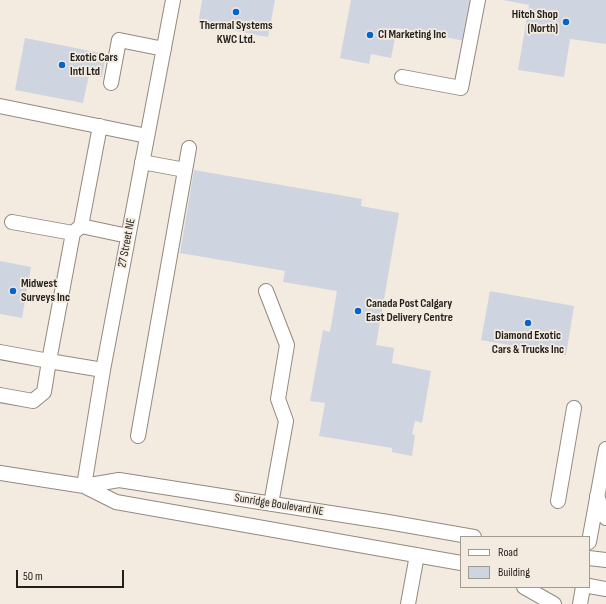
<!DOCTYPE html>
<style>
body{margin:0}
#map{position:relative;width:606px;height:604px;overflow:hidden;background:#f3ebe0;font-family:"Sofia Sans Condensed",sans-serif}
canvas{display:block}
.legend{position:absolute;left:460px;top:536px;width:130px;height:52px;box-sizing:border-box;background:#f3ebe0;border:1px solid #a09992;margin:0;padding:5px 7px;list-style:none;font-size:12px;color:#231f1c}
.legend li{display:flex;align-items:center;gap:8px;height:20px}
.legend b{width:20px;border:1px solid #a09992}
.scale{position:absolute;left:16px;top:570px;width:108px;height:18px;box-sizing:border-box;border:2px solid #231f1c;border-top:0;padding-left:5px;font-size:12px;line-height:14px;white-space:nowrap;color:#231f1c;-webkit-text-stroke:3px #f3ebe0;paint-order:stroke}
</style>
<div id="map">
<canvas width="606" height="604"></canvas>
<ul class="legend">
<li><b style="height:5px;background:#fff"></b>Road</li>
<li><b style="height:11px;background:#ced5e0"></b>Building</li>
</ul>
<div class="scale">50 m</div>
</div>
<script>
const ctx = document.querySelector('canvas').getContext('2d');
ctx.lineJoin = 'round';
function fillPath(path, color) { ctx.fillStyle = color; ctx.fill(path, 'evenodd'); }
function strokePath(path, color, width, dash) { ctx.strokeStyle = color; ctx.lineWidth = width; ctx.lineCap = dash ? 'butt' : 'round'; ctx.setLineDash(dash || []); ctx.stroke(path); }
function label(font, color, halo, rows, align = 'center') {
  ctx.font = font + ' "Sofia Sans Condensed",sans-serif'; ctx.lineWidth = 3.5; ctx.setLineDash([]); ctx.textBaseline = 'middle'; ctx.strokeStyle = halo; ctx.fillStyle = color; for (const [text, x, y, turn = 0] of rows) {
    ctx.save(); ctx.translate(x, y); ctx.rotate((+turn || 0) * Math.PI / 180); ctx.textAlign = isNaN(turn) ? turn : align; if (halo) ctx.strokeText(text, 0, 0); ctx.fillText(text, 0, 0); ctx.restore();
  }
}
const building = new Path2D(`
 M 202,0 L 275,0 L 268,37 L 198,24 Z
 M 351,0 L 473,0 L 465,41 L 397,28 L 391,58 L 371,54 L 369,64 L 340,58 Z
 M 503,0 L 606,0 L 606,44 L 570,39 L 564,77 L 518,70 L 529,5 Z
 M 25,38 L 106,54 L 102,77 L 89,75 L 83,103 L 15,90 Z
 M 194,170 L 362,199 L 361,206 L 399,213 L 376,345 L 394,348 L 392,363 L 431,371 L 422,423 L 415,421 L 412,434 L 415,435 L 412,456 L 392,452 L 392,448 L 319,436 L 325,403 L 310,401 L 323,330 L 330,332 L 337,291 L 283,282 L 285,271 L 180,253 Z
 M 0,261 L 31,267 L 22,318 L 0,314 Z
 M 490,291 L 574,306 L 566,355 L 481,340 Z`);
const minor = new Path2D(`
 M 402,77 L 461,88 L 478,0
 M 111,83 L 119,40 L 164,49
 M 0,106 L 147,136
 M 100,126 L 81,226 L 128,236
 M 142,162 L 185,170
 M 12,222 L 73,233
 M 81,226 L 73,233 L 49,361 L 103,370
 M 266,291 L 287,345 L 278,399 L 286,421 L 271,504
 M 0,352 L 49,361 L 44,392 L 33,401 L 0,395
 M 138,436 L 189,148
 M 0,473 L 84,486 L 116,502 L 461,563
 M 84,486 L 103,370 L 173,0
 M 84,486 L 119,480 L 388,522 L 474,537
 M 597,496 L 606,518
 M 558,501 L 574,408
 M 589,542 L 606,449
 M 589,558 L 606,560
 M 589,586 L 606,589
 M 524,587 L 554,604
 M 408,604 L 417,555
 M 580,604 L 583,587`);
const markers = [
 [236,12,4,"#0863cc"],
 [566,22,4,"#0863cc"],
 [370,35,4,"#0863cc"],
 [62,65,4,"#0863cc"],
 [13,291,4,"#0863cc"],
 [358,311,4,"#0863cc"],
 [528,323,4,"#0863cc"]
];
const poiNames = [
 ["Hitch Shop",558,15,"right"],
 ["(North)",558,29,"right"],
 ["Thermal Systems",236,26,"center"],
 ["KWC Ltd.",236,40,"center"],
 ["Cl Marketing Inc",378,35],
 ["Exotic Cars",70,58],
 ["Intl Ltd",70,72],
 ["Midwest",21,284],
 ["Surveys Inc",21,298],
 ["Canada Post Calgary",366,304],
 ["East Delivery Centre",366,318],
 ["Diamond Exotic",528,336,"center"],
 ["Cars & Trucks Inc",528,350,"center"]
];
const streetNames = [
 ["27 Street NE",127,243,-79],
 ["Sunridge Boulevard NE",279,505,9]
];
fillPath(building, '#ced5e0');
strokePath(minor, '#928a80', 16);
strokePath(minor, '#fff', 14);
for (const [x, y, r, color] of markers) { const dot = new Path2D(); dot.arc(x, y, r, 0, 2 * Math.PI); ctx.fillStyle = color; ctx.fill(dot); strokePath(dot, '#f3ebe0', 1.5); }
label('bold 12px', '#231f1c', '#f3ebe0', poiNames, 'left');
label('12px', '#231f1c', '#f3ebe0', streetNames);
</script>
